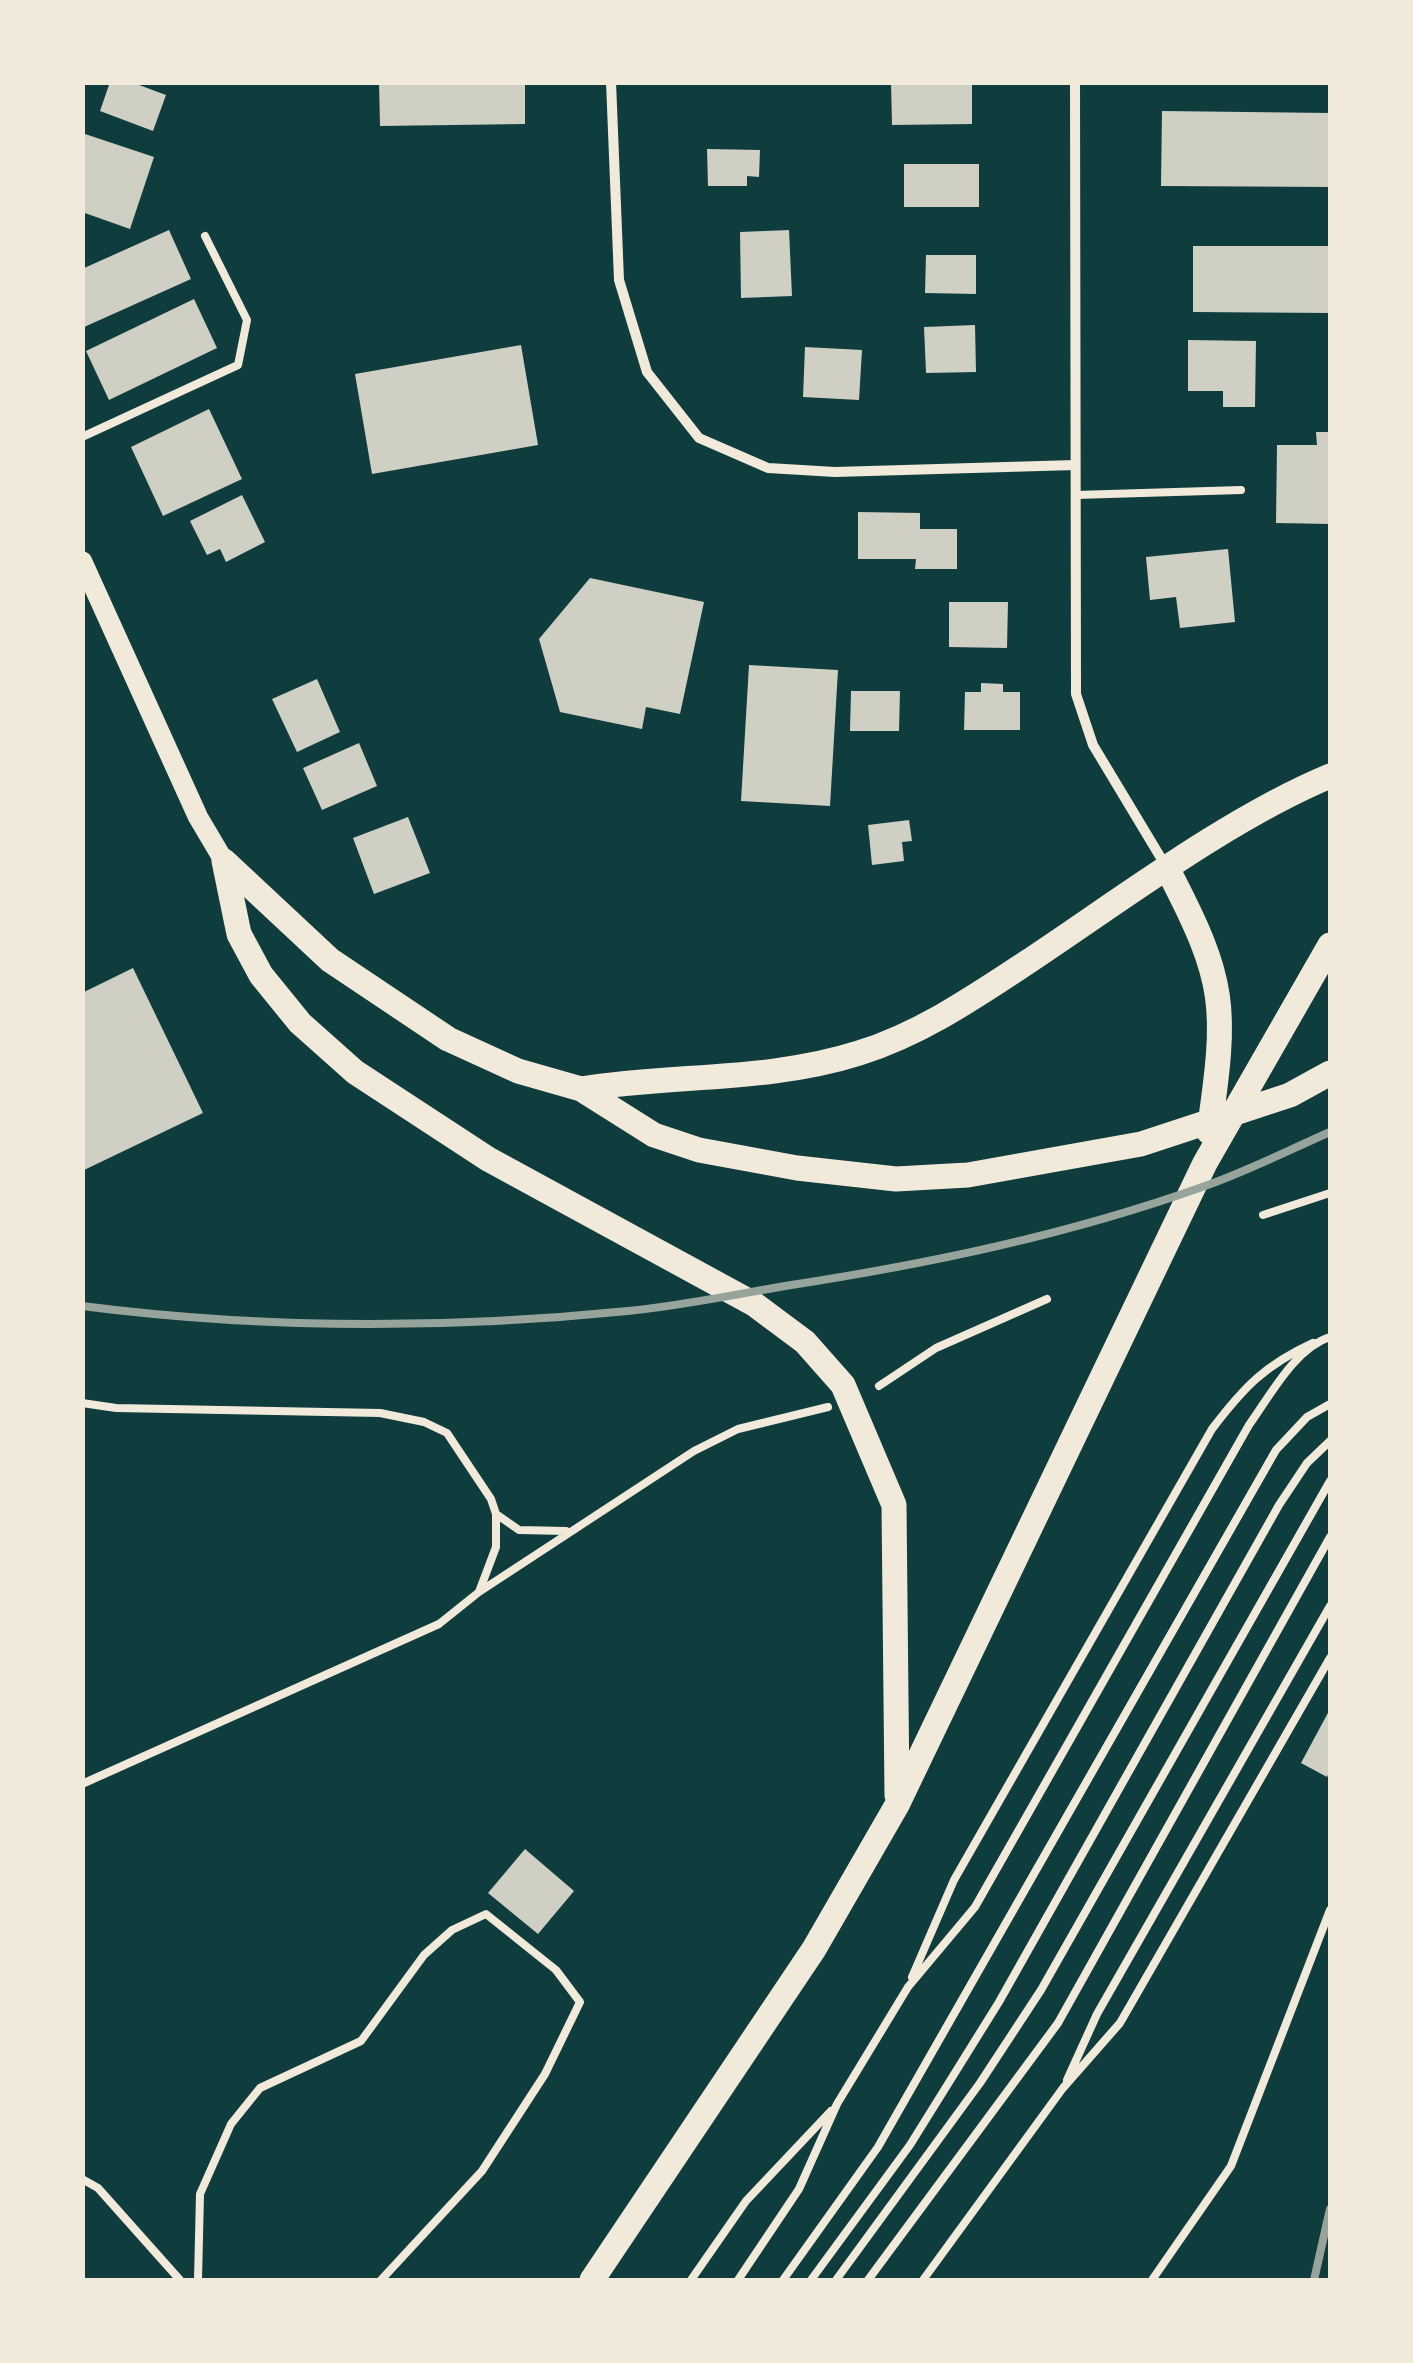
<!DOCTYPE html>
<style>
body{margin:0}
#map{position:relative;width:1413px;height:2363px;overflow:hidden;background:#0f3d3e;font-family:"Noto Serif",serif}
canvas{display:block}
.frame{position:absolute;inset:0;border:85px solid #f1e9da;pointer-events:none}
</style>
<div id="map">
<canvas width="1413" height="2363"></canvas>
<div class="frame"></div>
</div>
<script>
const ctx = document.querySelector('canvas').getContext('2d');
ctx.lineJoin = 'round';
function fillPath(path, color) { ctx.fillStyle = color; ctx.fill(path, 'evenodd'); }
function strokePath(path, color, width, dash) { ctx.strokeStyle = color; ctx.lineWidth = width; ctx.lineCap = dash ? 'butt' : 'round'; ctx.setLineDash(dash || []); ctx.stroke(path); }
const building = new Path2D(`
 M 110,82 L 131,82 L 166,95 L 153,131 L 100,111 Z
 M 379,82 L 525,82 L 525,124 L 380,126 Z
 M 891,82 L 972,82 L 972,124 L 892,125 Z
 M 1162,111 L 1330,113 L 1330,187 L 1161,186 Z
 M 82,133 L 154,157 L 130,229 L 82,212 Z
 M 707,149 L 760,150 L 759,177 L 747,176 L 747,186 L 708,186 Z
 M 904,164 L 979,164 L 979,207 L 904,207 Z
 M 169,230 L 191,279 L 82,328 L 82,269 Z
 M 789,230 L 792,296 L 741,298 L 740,232 Z
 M 1193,246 L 1330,246 L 1330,313 L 1193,312 Z
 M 926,255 L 976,255 L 976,294 L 925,293 Z
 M 194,299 L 217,348 L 109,400 L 86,351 Z
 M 975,325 L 976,372 L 926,373 L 924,327 Z
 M 1188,340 L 1256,341 L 1255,407 L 1223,407 L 1223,391 L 1188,391 Z
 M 521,345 L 538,445 L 372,474 L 355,374 Z
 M 805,347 L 862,350 L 859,400 L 803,397 Z
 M 209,409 L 242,479 L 163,516 L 131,447 Z
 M 1316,432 L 1330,432 L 1330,524 L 1276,523 L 1277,445 L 1317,445 Z
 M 242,495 L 265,542 L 226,562 L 220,549 L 207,555 L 190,521 Z
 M 858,512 L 920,513 L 920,529 L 957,529 L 957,569 L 915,569 L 916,559 L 858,559 Z
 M 1228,549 L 1235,622 L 1180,628 L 1176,597 L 1150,600 L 1146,557 Z
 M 590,578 L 704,602 L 680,714 L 646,707 L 642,729 L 560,712 L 539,639 Z
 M 949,602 L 1008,602 L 1007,648 L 949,647 Z
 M 749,665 L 838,670 L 830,806 L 741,801 Z
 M 317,679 L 340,732 L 297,752 L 272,699 Z
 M 981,683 L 1003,684 L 1003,692 L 1020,692 L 1020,730 L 964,730 L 965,692 L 981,692 Z
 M 851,691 L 900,691 L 899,731 L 850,731 Z
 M 359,743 L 377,786 L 322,810 L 303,768 Z
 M 408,817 L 430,873 L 374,894 L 353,838 Z
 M 909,820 L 912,841 L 902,842 L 904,861 L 872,865 L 868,825 Z
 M 133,968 L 203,1113 L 82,1171 L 82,993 Z
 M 1330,1709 L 1330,1770 L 1327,1777 L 1301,1763 Z
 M 525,1849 L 574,1891 L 538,1934 L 488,1893 Z`);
const service = new Path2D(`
 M 82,437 L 238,365 L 247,320 L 205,236
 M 1076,495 L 1241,490
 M 1263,1215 L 1330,1193
 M 879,1386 L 936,1348 L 1047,1299
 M 82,1403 L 116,1408 L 380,1413 L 424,1422 L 447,1433 L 491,1499 L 496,1514 L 496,1547 L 479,1592 L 439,1624 L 82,1784
 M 496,1514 L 519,1530 L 566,1531
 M 479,1592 L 694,1451 L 738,1429 L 828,1407
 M 912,1977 L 954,1880 L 1212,1429 C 1244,1387 1265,1365 1313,1343
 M 1067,2080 L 1097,2014 L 1330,1606
 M 82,2179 L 98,2188 L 180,2280
 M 198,2280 L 200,2194 L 231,2124 L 260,2088 L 361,2041 L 424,1955 L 452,1930 L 486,1914 L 556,1970 L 580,2002 L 545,2074 L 482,2171 L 381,2280
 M 691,2280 L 746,2201 L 831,2111
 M 738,2280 L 799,2189 L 837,2104 L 908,1987 L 975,1907 L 1249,1425 C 1270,1396 1295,1348 1330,1337
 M 783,2280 L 878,2147 L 1276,1450 L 1307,1417 L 1330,1404
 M 811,2280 L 910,2145 L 999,2002 L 1279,1505 L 1307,1463 L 1330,1441
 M 836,2280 L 980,2083 L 1041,1990 L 1330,1481
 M 868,2280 L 1058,2023 L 1330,1537
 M 923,2280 L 1063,2088 L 1120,2023 L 1330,1658
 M 1152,2280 L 1231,2166 L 1330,1910`);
const minor = new Path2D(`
 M 611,82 L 619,280 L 647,372 L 699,438 L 768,468 L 835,472 L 1075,465
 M 1075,82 L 1076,694 L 1093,745 L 1167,868`);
const secondary = new Path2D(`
 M 82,561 L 198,817 L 224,861`);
const primary = new Path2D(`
 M 224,861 L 239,934 L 261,975 L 300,1023 L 355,1072 L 488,1159 L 754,1304 L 805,1342 L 843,1385 L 894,1505 L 897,1795
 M 224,861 L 330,960 L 448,1039 L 518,1071 L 581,1089 L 654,1135 L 699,1150 L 797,1168 L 896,1179 L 968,1175 L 1141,1144 L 1290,1095 L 1330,1073
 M 1168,870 C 1227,983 1227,1006 1209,1132
 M 581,1089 C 673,1074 768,1082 859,1053 C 920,1034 973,998 1026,963 C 1118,902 1229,818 1330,776
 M 592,2280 L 814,1949 L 897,1805 L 1205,1163 L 1330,945`);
const rail = new Path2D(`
 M 82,1306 C 261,1329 448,1329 628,1311 C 680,1306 733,1295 785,1286 C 928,1264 1068,1235 1205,1186 C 1248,1171 1289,1150 1330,1132
 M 1314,2280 L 1330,2209`);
fillPath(building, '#cfcfc3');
strokePath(service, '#f1e9da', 8);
strokePath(minor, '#f1e9da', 10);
strokePath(secondary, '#f1e9da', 20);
strokePath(primary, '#f1e9da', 25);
strokePath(rail, '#97a49c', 8);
</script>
